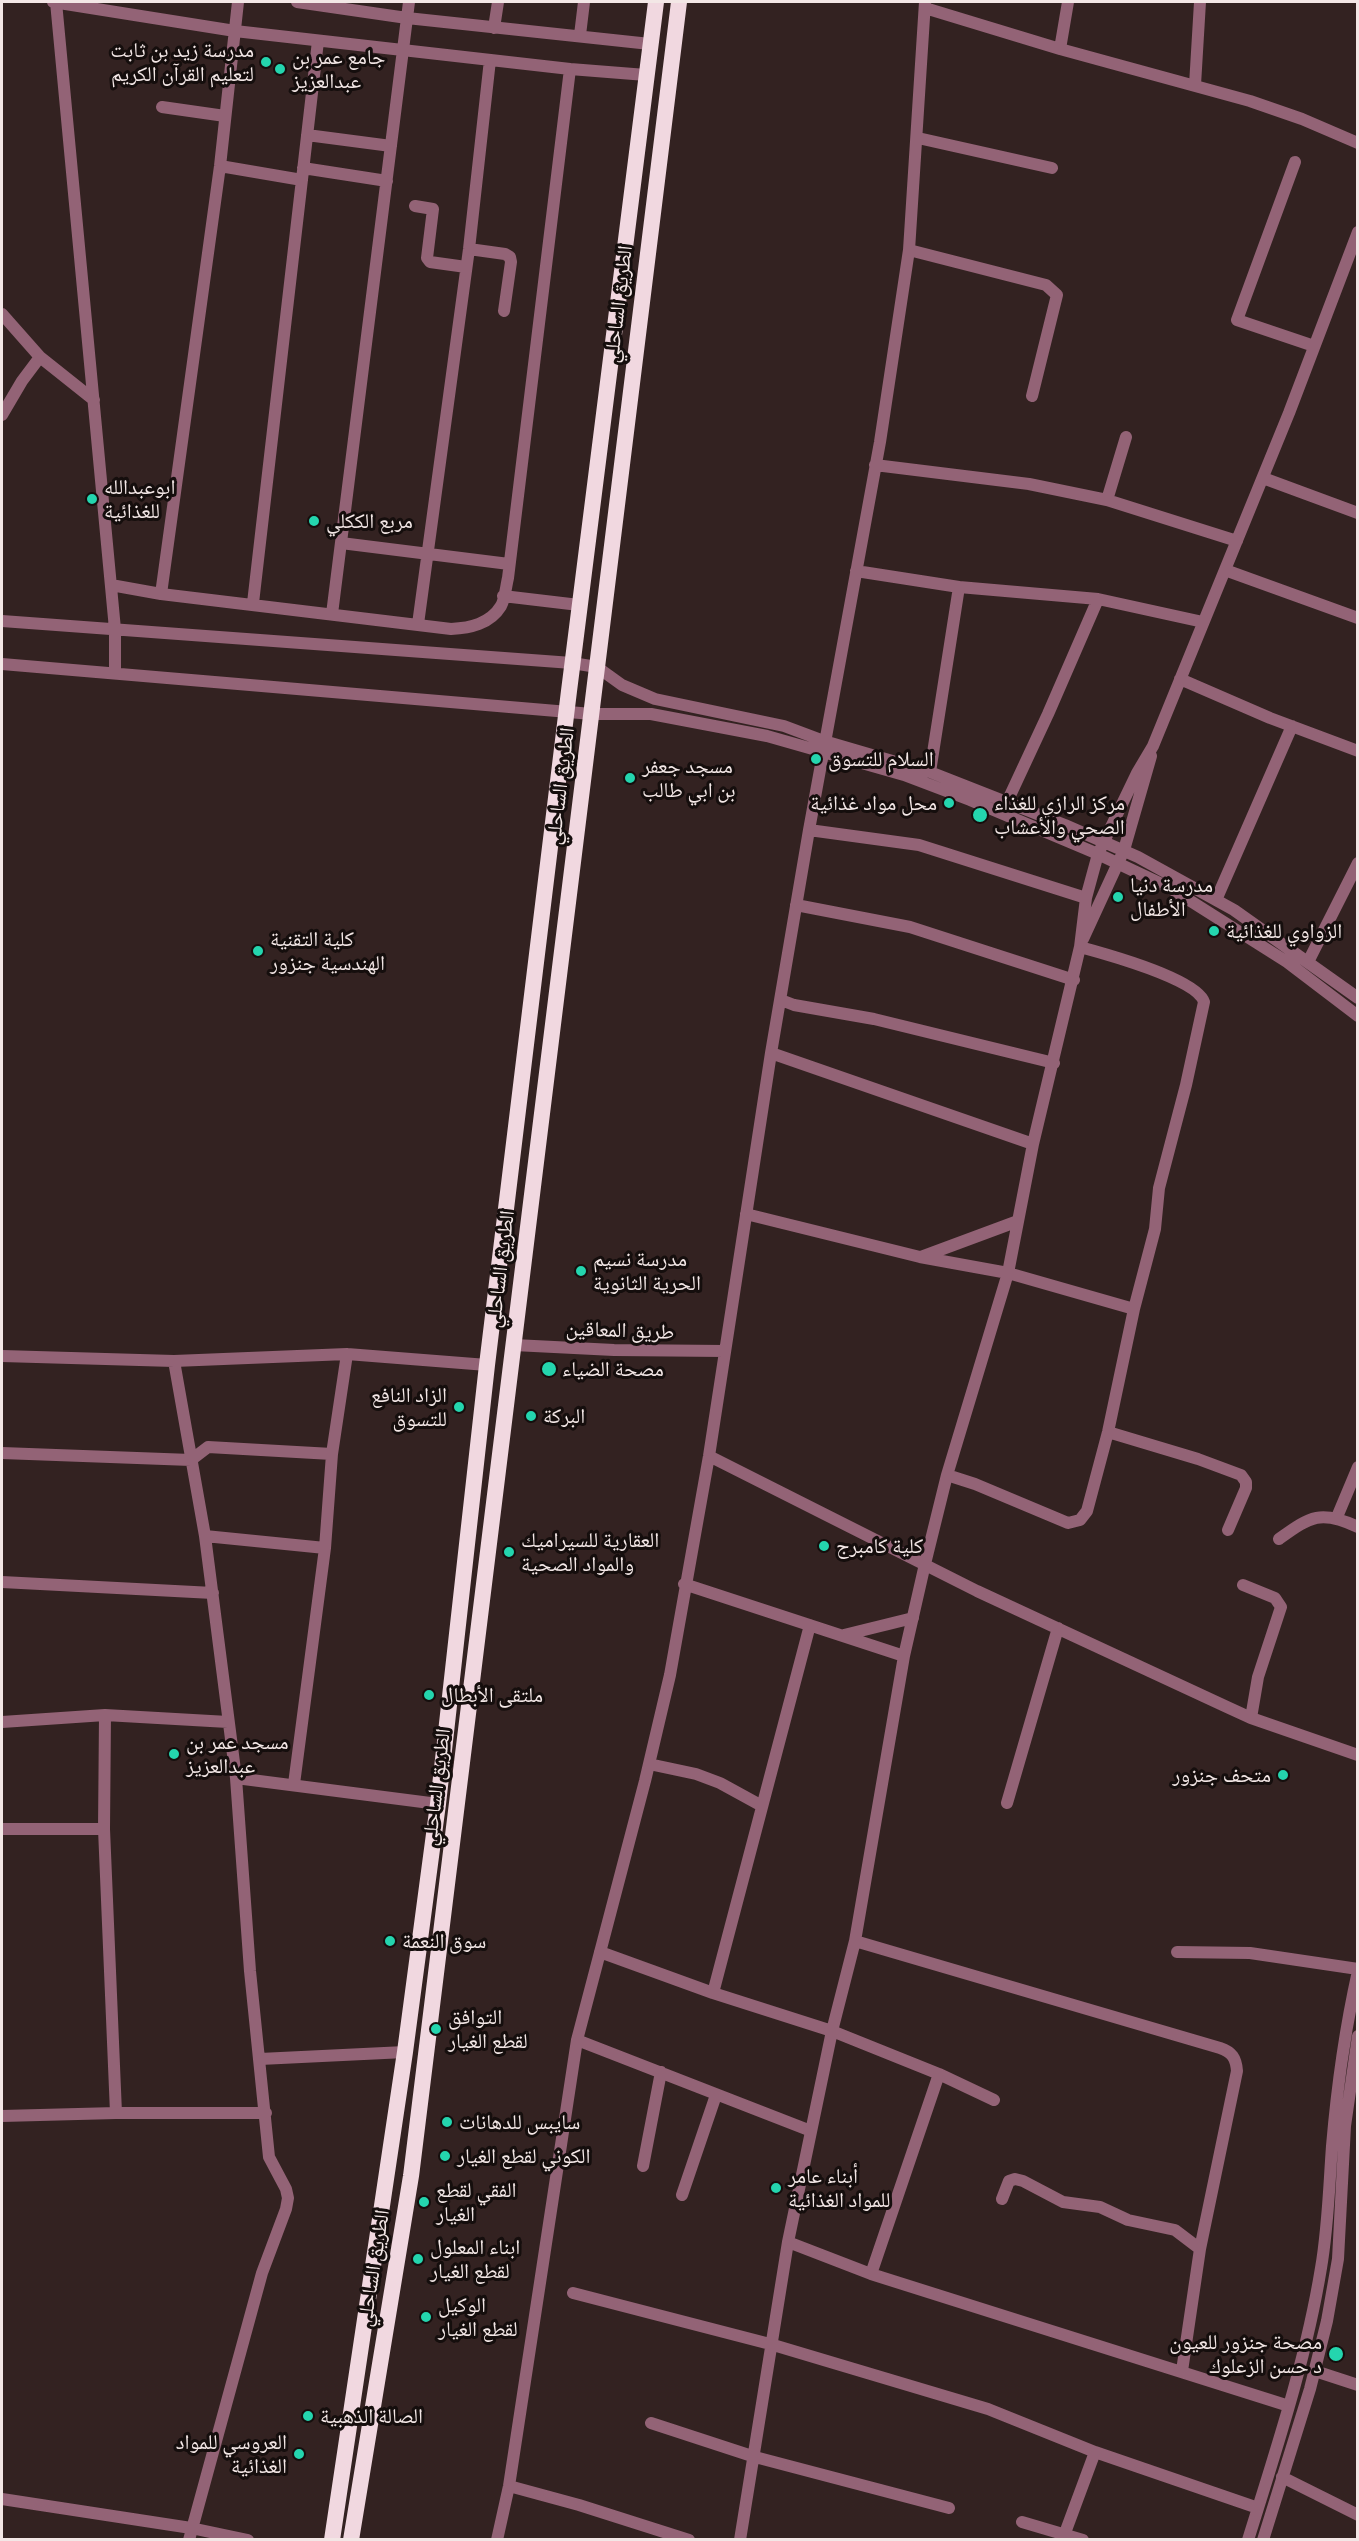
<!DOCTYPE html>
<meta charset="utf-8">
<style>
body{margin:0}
#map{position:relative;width:1359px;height:2541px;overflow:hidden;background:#332221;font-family:"Exo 2",sans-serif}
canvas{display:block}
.frame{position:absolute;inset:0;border:3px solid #f3e7e6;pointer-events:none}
</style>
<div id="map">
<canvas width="1359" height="2541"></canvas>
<div class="frame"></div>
</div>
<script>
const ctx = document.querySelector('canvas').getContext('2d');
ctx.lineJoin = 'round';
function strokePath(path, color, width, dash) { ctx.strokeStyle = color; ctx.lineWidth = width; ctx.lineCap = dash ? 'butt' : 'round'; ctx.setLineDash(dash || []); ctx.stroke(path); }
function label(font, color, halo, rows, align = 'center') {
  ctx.font = font + ' "Exo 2","Noto Naskh Arabic",sans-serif'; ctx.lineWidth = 6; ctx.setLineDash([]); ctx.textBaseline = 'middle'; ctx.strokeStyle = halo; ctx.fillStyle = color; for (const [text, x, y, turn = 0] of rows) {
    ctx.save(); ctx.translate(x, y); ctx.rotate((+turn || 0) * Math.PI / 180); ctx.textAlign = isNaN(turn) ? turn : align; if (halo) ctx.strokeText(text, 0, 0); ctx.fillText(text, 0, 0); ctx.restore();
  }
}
const minor = new Path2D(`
 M 53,2 L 235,31 L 570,69 L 646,75
 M 56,2 L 115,629 L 115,673
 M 297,2 L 407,18 L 650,44
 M 925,8 L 1060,49 L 1250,101 L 1302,119 L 1358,143
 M 494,28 L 498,2
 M 580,35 L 584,2
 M 1060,49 L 1068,2
 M 1195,85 L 1200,2
 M 162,107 L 225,116
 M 307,135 L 391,146
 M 918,138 L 1052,168
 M 1295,162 L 1237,320 L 1314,346
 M 220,166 L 302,180
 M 303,168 L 387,181
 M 415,206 L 433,209 L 427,258 L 430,262 L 466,267
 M 469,249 L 505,254 L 510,257 L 511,262 L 504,311
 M 909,250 L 1046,285 L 1057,295 L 1032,396
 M 2,314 L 40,357 L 94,400
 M 2,415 L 22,381 L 40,357
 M 875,465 L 1029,484 L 1107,500 L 1237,541
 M 1263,478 L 1358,513
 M 1107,500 L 1126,437
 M 341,543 L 509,564
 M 1225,570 L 1358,618
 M 856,571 L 959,587 L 1098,599 L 1203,622
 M 111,585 L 161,594 L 451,629 C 470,628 490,624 501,606 C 505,599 506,586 508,578 L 570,69
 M 161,594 L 220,166 L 238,2
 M 503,596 L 579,605
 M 253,603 L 318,41
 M 332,614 L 409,2
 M 2,621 L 572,663 L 597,667 L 622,685 L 655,699 L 784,726 L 824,741 L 930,772 L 1065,825 L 1138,857 L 1234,910 L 1358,998
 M 418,624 L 469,249 L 490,60
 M 2,664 L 592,714 L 651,714 L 767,736 L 904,775 L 970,800 L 1098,854 L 1170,888 L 1287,962 L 1358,1016
 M 1180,679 L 1270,718 L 1358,751
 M 930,772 L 959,587
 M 1007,802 L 1048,714 L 1098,599
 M 809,830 L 919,845 L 1086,898
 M 1216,900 L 1292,726
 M 796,905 L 910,927 L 1074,980
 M 1083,939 L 1124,850 L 1151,756
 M 1308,962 L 1358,863
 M 781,1000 L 794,1005 L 874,1019 L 1054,1063
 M 771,1053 L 1033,1144
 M 746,1214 L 920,1257 L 1008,1273 L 1134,1309 L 1155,1229 L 1159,1188 L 1186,1085 L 1204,1002 C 1197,979 1106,954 1080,947
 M 921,1257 L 1018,1221
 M 514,1345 L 614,1350 L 725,1351
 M 2,1356 L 174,1361 L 347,1354 L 487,1365
 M 174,1361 L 205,1536 L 236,1778 L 438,1804
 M 1108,1432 L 1198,1459 L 1241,1475 L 1246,1482 L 1246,1488 L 1228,1530
 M 2,1453 L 191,1460 L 208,1447 L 332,1454 L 347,1354
 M 709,1456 L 977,1591 L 1227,1707 L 1251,1718 L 1358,1755
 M 947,1475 L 975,1484 L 1068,1523 L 1080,1520 L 1087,1511 L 1108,1432 L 1134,1309
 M 1337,1517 L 1358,1467
 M 205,1536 L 325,1548
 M 1279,1539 C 1310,1517 1320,1509 1358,1527
 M 2,1582 L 213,1593
 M 684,1584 L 904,1656
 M 1243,1585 L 1275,1598 L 1281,1607 L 1258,1677 L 1251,1718
 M 844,1635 L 913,1618
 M 105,1715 L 104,1829 L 116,2113
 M 2,1722 L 105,1715 L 228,1722
 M 649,1764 L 696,1774 L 720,1783 L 762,1806
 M 294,1784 L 325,1548 L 332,1454
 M 1007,1803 L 1058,1628
 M 2,1829 L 104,1829
 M 855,1941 L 1220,2048 C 1232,2052 1236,2058 1237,2071 L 1200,2249 L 1182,2371
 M 600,1952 L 713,1993 L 832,2031 L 939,2074 L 994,2100
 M 1177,1952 L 1250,1953 L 1358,1969
 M 713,1993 L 810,1625
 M 577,2040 L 811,2131
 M 260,2059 L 405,2052
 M 2,2116 L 116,2113 L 266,2113
 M 643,2166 L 661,2072
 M 682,2195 L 716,2095
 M 1002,2199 L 1009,2181 L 1015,2179 L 1023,2181 L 1063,2202 L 1100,2207 L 1128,2220 L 1175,2230 L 1200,2249
 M 788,2242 L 871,2274 L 1289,2406
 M 871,2274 L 939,2074
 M 573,2293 L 770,2344 L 988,2409 L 1095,2452 L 1258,2508
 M 1315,2371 L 1358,2385
 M 651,2423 L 755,2457 L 949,2508
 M 1282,2477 L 1358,2515
 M 509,2486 L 579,2505 L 689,2540
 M 2,2499 L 191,2528 L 248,2540
 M 1022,2522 L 1083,2540
 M 1065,2533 L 1095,2452
 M 189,2540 L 262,2273 L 286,2209 L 288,2198 L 286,2189 L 269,2157 L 250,1971 L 236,1778
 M 497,2540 L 509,2486 L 577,2040 L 645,1781 L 670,1675 L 709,1456 L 771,1053 L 809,830 L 880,442 L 909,250 L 925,2
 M 740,2540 L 788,2242 L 832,2031 L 855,1941 L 904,1656 L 925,1564 L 947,1475 L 1008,1273 L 1033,1144 L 1080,947 L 1086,898 L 1098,854 L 1137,773 L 1153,746 L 1289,413 L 1358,232
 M 1248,2540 C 1276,2450 1306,2360 1321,2268 C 1328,2228 1329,2187 1332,2146 C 1337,2087 1345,2029 1358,1971
 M 1263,2540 L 1310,2389 L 1327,2321 L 1338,2259 L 1345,2126 L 1358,2036`);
const highway = new Path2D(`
 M 332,2540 L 405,2052 L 438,1804 L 487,1365 L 569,691 L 656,2
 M 351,2540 L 411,2176 L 679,2`);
const markers = [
 [266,62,6,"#24d5ae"],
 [280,69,6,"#24d5ae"],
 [92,499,6,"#24d5ae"],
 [314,521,6,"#24d5ae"],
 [816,759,6,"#24d5ae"],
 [630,778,6,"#24d5ae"],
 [949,803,6,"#24d5ae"],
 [980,815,8,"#24d5ae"],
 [1118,897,6,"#24d5ae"],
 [1214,931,6,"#24d5ae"],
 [258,951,6,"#24d5ae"],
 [581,1271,6,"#24d5ae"],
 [549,1369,8,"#24d5ae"],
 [459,1407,6,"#24d5ae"],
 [531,1416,6,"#24d5ae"],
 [824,1546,6,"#24d5ae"],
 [509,1552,6,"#24d5ae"],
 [429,1695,6,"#24d5ae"],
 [174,1754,6,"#24d5ae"],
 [1283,1775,6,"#24d5ae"],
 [390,1941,6,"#24d5ae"],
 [436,2029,6,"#24d5ae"],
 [447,2122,6,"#24d5ae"],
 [445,2156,6,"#24d5ae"],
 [776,2188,6,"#24d5ae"],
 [424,2202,6,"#24d5ae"],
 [418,2259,6,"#24d5ae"],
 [426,2317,6,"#24d5ae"],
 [1336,2354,8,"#24d5ae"],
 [308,2416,6,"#24d5ae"],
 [299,2454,6,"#24d5ae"]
];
const poiNames = [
 ["مدرسة زيد بن ثابت",254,50,"right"],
 ["لتعليم القرآن الكريم",254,74,"right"],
 ["جامع عمر بن",292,57],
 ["عبدالعزيز",292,81],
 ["ابوعبدالله",104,487],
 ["للغذائية",104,511],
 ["مربع الككلي",326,521],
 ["السلام للتسوق",828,759],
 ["مسجد جعفر",642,766],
 ["بن ابي طالب",642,790],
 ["محل مواد غذائية",937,803,"right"],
 ["مركز الرازي للغذاء",994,803],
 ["الصحي والأعشاب",994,827],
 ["مدرسة دنيا",1130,885],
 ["الأطفال",1130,909],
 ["الزواوي للغذائية",1226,931],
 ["كلية التقنية",270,939],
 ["الهندسية جنزور",270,963],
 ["مدرسة نسيم",593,1259],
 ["الحرية الثانوية",593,1283],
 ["مصحة الضياء",562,1369],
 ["الزاد النافع",447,1395,"right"],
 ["للتسوق",447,1419,"right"],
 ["البركة",543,1416],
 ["العقارية للسيراميك",521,1540],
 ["والمواد الصحية",521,1564],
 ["كلية كامبرج",836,1546],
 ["ملتقى الأبطال",441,1695],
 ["مسجد عمر بن",186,1742],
 ["عبدالعزيز",186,1766],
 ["متحف جنزور",1271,1775,"right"],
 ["سوق النعمة",402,1941],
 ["التوافق",448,2017],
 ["لقطع الغيار",448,2041],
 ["سايبس للدهانات",459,2122],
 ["الكوني لقطع الغيار",457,2156],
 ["أبناء عامر",788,2176],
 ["للمواد الغذائية",788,2200],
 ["الفقي لقطع",436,2190],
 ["الغيار",436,2214],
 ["ابناء المعلول",430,2247],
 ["لقطع الغيار",430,2271],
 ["الوكيل",438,2305],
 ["لقطع الغيار",438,2329],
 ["مصحة جنزور للعيون",1322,2342,"right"],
 ["د حسن الزعلوك",1322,2366,"right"],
 ["الصالة الذهبية",320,2416],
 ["العروسي للمواد",287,2442,"right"],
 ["الغذائية",287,2466,"right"]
];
const streetNames = [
 ["الطريق الساحلي",618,304,-83],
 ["الطريق الساحلي",560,786,-83],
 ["الطريق الساحلي",500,1269,-83],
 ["طريق المعاقين",620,1330,2],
 ["الطريق الساحلي",436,1787,-83],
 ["الطريق الساحلي",373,2268,-81]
];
strokePath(minor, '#936376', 12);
strokePath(highway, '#f1d8e0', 16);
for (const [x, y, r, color] of markers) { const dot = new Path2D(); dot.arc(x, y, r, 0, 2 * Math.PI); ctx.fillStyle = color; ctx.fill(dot); strokePath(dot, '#150e0d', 2); }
label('21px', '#f3e7e6', '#150e0d', poiNames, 'left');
label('21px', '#f3e7e6', '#150e0d', streetNames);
</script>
